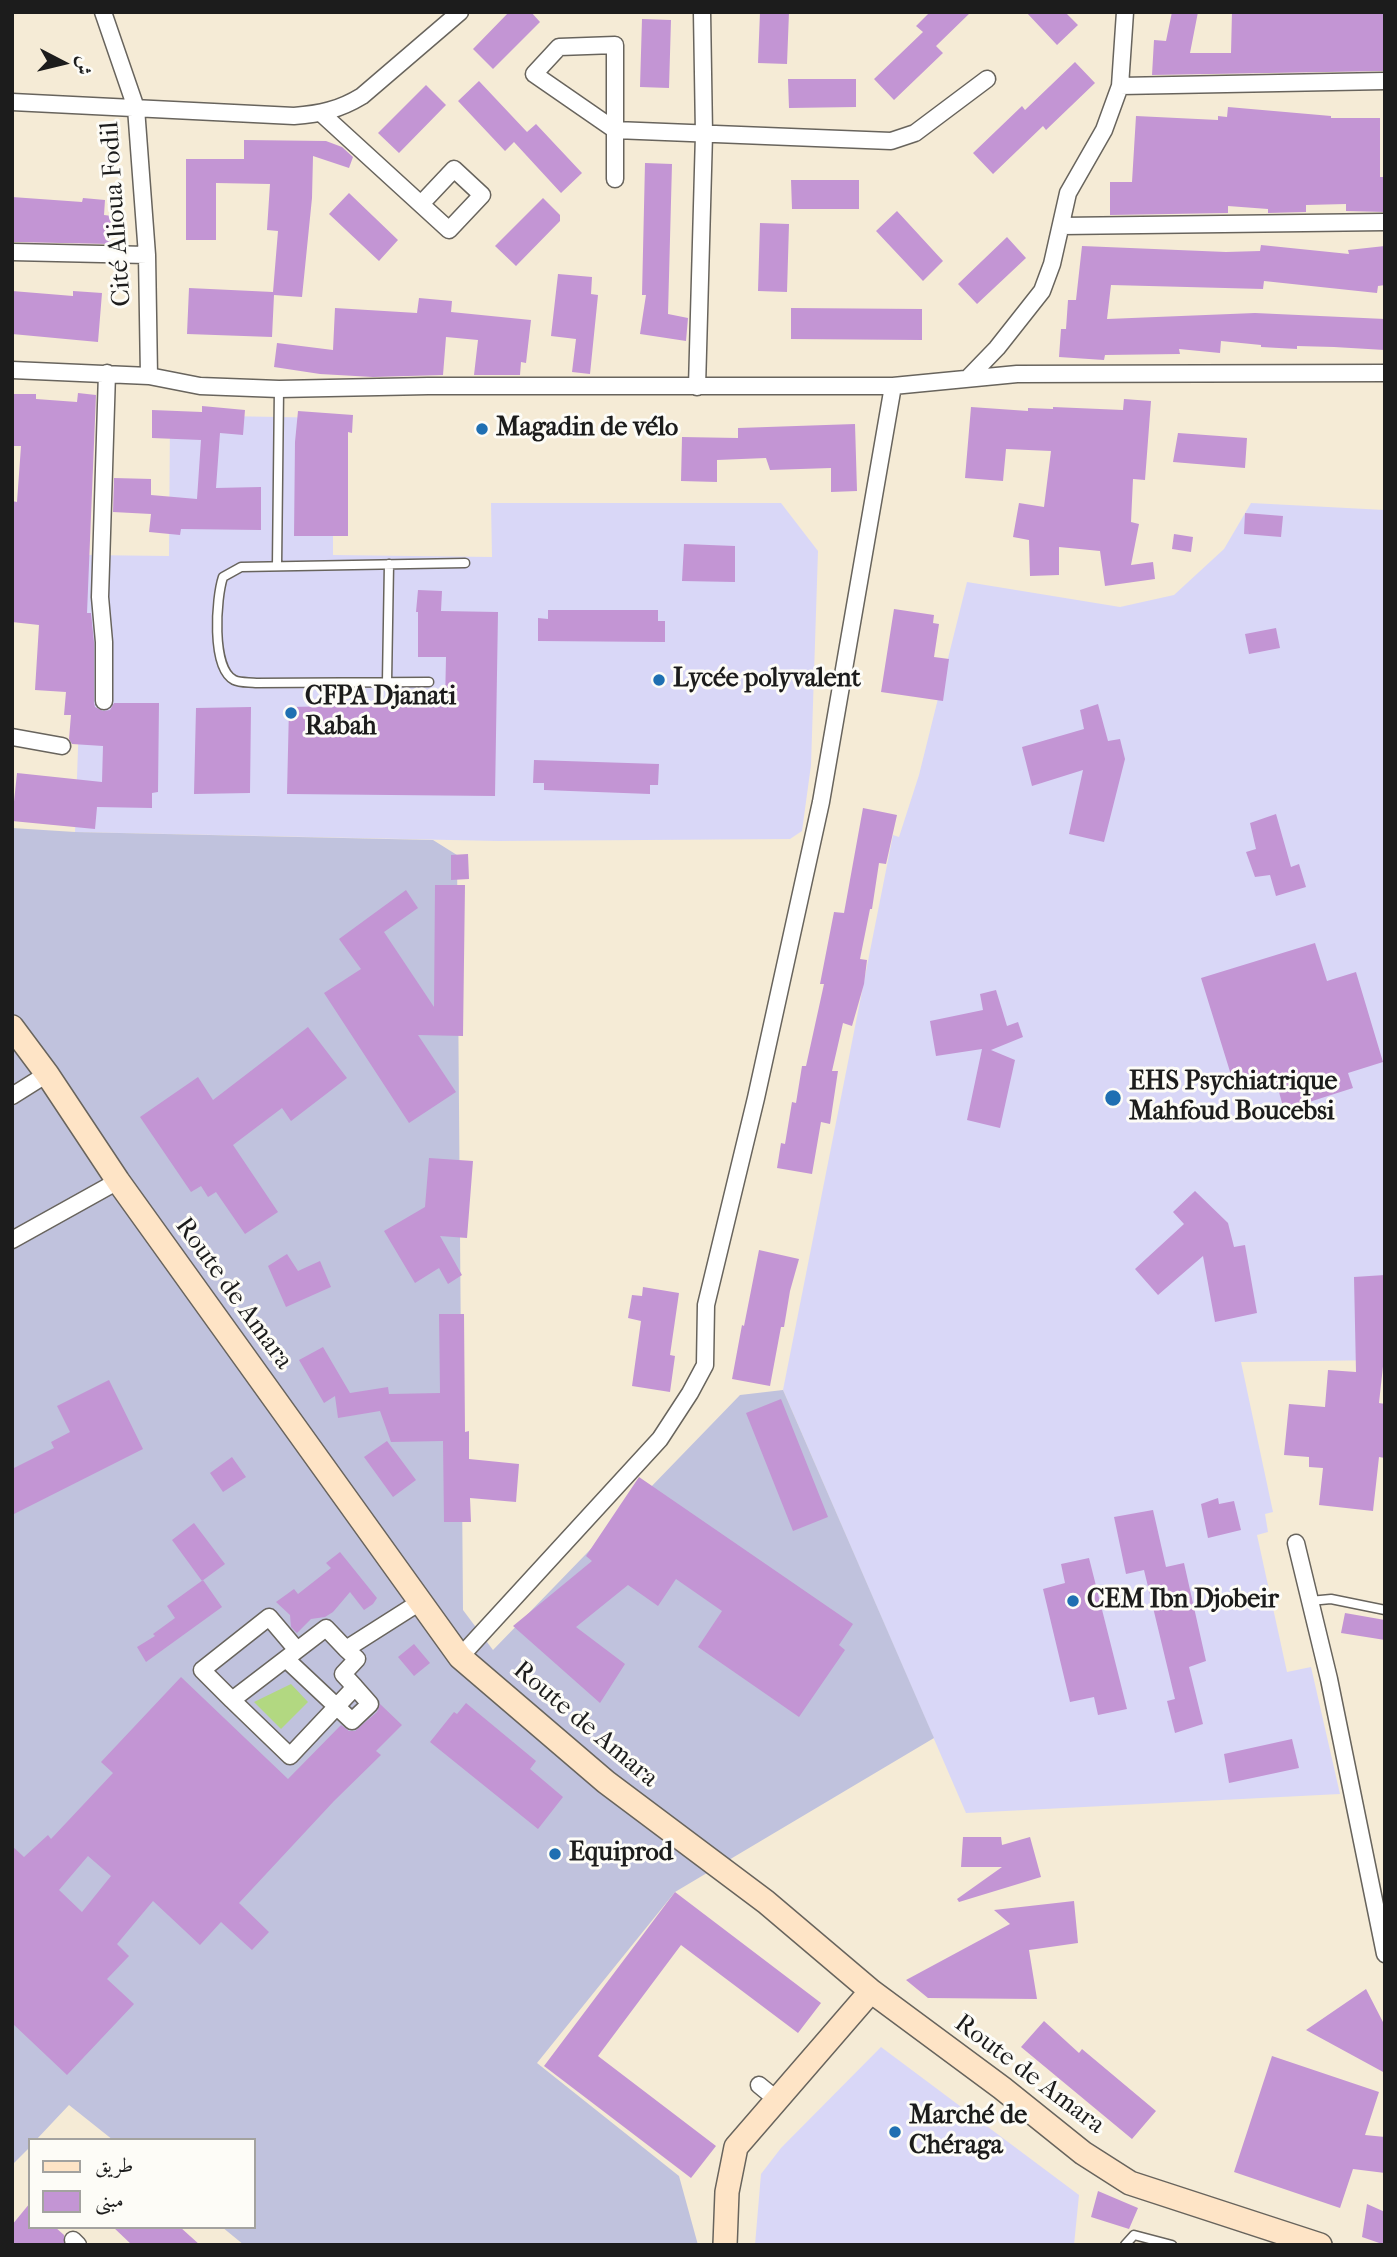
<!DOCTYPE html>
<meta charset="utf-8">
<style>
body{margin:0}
#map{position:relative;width:1397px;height:2257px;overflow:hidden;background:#f5ebd6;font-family:"IM FELL French Canon",Amiri,serif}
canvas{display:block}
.frame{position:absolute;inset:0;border:14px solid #1c1c1c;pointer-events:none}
.legend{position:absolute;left:28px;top:2138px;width:228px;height:91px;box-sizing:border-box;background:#fdfcf7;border:2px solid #a3a29f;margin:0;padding:9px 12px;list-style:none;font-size:21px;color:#1c1c1c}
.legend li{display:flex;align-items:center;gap:14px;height:35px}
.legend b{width:35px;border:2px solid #a3a29f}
.north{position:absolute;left:28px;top:28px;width:70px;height:70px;-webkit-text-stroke:5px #fdfcf7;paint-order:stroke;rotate:97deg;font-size:19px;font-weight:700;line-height:28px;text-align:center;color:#1c1c1c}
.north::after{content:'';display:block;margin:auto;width:24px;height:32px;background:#1c1c1c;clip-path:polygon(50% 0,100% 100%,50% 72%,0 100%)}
</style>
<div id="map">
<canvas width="1397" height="2257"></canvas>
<div class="frame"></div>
<ul class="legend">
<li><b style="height:9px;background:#fee4c6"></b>طريق</li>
<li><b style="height:19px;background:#c395d4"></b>مبنى</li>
</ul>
<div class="north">ش</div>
</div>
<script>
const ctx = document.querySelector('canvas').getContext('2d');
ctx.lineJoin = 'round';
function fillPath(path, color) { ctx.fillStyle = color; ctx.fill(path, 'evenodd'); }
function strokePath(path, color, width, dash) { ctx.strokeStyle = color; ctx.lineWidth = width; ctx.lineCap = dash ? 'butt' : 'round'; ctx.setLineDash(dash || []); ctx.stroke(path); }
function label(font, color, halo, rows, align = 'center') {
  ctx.font = font + ' "IM FELL French Canon",serif'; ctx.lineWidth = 6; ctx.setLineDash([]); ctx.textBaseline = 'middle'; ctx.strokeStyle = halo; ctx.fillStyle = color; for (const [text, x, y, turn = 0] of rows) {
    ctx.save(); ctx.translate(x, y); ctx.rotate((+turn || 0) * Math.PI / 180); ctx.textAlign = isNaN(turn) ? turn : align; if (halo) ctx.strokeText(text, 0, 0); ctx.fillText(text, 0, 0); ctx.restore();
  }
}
const built = new Path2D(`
 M 170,415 L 333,418 L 333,555 L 492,557 L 491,503 L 781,503 L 818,551 L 811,765 L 802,831 L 790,839 L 498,841 L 75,832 L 85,555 L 169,556 Z
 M 1251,503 L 1385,510 L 1385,1360 L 1241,1362 L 1273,1512 L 1265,1514 L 1268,1532 L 1257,1535 L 1287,1672 L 1311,1667 L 1340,1794 L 966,1813 L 783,1390 L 893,835 L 899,837 L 919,775 L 967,582 L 1120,607 L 1174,595 L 1224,549 Z
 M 881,2047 L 1079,2195 L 1074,2245 L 755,2245 L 761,2174 L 781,2148 Z`);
const industrial = new Path2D(`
 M 12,828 L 75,832 L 433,840 L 457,855 L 463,1610 L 493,1650 L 740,1395 L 783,1390 L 934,1738 L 675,1892 L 537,2063 L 679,2176 L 698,2245 L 244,2245 L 222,2227 L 254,2227 L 254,2140 L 113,2140 L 69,2105 L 36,2140 L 30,2140 L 30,2147 L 12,2165 Z`);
const green = new Path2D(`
 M 291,1684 L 308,1702 L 281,1729 L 254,1702 Z`);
const building = new Path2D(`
 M 509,12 L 531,12 L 540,22 L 493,69 L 473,49 Z
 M 760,12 L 789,12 L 787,64 L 758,63 Z
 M 930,12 L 971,12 L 936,46 L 943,53 L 894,100 L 874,79 L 923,32 L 916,26 Z
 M 1026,12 L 1065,12 L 1078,25 L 1057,45 Z
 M 1172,12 L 1198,12 L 1190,53 L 1231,53 L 1232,12 L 1385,12 L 1385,71 L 1152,75 L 1154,40 L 1166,41 Z
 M 642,19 L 671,20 L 669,88 L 640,87 Z
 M 1075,62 L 1095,83 L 1046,130 L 1043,126 L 993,174 L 973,153 L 1022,106 L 1025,110 Z
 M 788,79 L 856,79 L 856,107 L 789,108 Z
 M 479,81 L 527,132 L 536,124 L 582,173 L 561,193 L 514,142 L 505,151 L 458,101 Z
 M 426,85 L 446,105 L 399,153 L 378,133 Z
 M 1228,107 L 1331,116 L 1331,118 L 1380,118 L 1380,177 L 1385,177 L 1385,212 L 1346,211 L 1346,204 L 1306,205 L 1306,212 L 1268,213 L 1268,209 L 1228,206 L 1228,213 L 1110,215 L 1110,182 L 1132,182 L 1136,116 L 1218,120 L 1218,116 L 1227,117 Z
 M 244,140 L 326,141 L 342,147 L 353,157 L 349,168 L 313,156 L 312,198 L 302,297 L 274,295 L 272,337 L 187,334 L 189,288 L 273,292 L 278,231 L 267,230 L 270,184 L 216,183 L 216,240 L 186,240 L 186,159 L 244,159 Z
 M 645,163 L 672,164 L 668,314 L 688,318 L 686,341 L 640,334 L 646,295 L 642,295 Z
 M 791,180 L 859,180 L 859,209 L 792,209 Z
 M 349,193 L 398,240 L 379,261 L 329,214 Z
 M 12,197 L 82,202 L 83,198 L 105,200 L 104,215 L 112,216 L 110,244 L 12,242 Z
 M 543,198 L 560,215 L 560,221 L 516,266 L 495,246 Z
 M 897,211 L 943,261 L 923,281 L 876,231 Z
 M 760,223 L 789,224 L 787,292 L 758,291 Z
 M 1007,237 L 1026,258 L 977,304 L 958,284 Z
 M 1261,245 L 1349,254 L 1348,250 L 1385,246 L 1385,285 L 1378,286 L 1377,293 L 1264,281 L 1263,289 L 1111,285 L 1107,319 L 1255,313 L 1385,319 L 1385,350 L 1334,347 L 1297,346 L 1297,349 L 1261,347 L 1261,345 L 1221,341 L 1220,353 L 1179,349 L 1180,354 L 1105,355 L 1104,360 L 1059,357 L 1061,329 L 1066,329 L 1068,300 L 1076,300 L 1082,246 L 1226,252 L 1260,251 Z
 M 558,274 L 592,277 L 591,294 L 598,295 L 590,374 L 572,372 L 576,339 L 551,336 Z
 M 12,291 L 73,296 L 73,291 L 102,293 L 98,342 L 12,334 Z
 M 419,298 L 452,301 L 451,312 L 531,320 L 526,363 L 521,362 L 520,375 L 474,375 L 478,340 L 446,337 L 443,375 L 373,377 L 320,374 L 274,367 L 277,343 L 333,350 L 335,308 L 417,313 Z
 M 791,308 L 922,309 L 922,340 L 791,339 Z
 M 78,393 L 96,395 L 87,613 L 91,613 L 94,642 L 94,702 L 95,707 L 103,711 L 110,710 L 114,703 L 159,703 L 158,792 L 152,793 L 152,808 L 97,807 L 95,829 L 12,821 L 17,773 L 102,782 L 103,746 L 72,744 L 69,739 L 71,715 L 64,715 L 66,692 L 35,690 L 39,625 L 12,622 L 12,501 L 17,502 L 21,446 L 12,446 L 12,394 L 36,394 L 36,399 L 77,402 Z
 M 1124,399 L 1151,401 L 1145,480 L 1133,479 L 1131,522 L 1139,524 L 1131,565 L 1153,562 L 1155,579 L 1105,586 L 1100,551 L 1059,547 L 1059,575 L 1030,576 L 1029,540 L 1013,537 L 1019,503 L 1044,507 L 1051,451 L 1006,449 L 1003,481 L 965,478 L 971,407 L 1028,411 L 1028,408 L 1053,409 L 1053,407 L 1123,410 Z
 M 202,406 L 245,410 L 243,435 L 220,433 L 216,488 L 261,487 L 261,530 L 181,529 L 180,535 L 149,532 L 151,514 L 113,512 L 114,478 L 151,479 L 151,495 L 197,499 L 201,440 L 152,438 L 152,410 L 202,412 Z
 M 298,411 L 353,415 L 352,433 L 348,432 L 348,536 L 294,536 L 295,442 Z
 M 855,424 L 857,491 L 831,492 L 831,468 L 770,470 L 766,458 L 717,460 L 717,482 L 681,481 L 682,437 L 738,438 L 738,428 Z
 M 1178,433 L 1247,438 L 1245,468 L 1173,462 Z
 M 1245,513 L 1283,516 L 1281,537 L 1244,534 Z
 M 1174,534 L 1193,537 L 1191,552 L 1172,549 Z
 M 684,544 L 735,546 L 735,582 L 682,581 Z
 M 418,590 L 442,591 L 441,611 L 498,612 L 495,796 L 287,794 L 289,707 L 445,704 L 446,657 L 418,657 L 418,612 L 416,612 Z
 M 894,609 L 934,615 L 933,623 L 939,624 L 934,657 L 949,659 L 943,701 L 881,692 Z
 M 548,610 L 658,610 L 658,621 L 665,621 L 665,642 L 538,641 L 538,618 L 548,619 Z
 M 1276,628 L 1280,648 L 1249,654 L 1245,634 Z
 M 1098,704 L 1108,741 L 1120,739 L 1125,759 L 1104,842 L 1069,834 L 1083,770 L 1032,786 L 1022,747 L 1084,729 L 1080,710 Z
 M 251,707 L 250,793 L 194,794 L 196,708 Z
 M 534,760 L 659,764 L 658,785 L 650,785 L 650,794 L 544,790 L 544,783 L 533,783 Z
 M 863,808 L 897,815 L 886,864 L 879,863 L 872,909 L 870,909 L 860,959 L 867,960 L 864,984 L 852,1026 L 843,1023 L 832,1071 L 838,1071 L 830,1124 L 821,1122 L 812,1174 L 777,1168 L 781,1143 L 785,1144 L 792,1102 L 796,1103 L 802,1066 L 806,1066 L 824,984 L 820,984 L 834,912 L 844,913 Z
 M 1276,814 L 1291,867 L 1299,864 L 1306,887 L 1276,896 L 1270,875 L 1255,877 L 1246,852 L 1256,849 L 1250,823 Z
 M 468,854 L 469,879 L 451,880 L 451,855 Z
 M 435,885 L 465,885 L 463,1036 L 418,1035 L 456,1092 L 409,1123 L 324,993 L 361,969 L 339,939 L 406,890 L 418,908 L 384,932 L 434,1007 Z
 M 1315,943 L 1327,981 L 1356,972 L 1383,1062 L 1348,1073 L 1353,1088 L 1284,1110 L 1275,1078 L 1236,1091 L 1201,978 Z
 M 996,990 L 1007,1026 L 1018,1022 L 1023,1037 L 991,1050 L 1015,1060 L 1000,1128 L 967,1120 L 982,1049 L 936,1056 L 930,1021 L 983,1010 L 980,994 Z
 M 308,1027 L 347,1078 L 291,1121 L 282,1108 L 233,1145 L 278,1212 L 245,1234 L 216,1192 L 208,1197 L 201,1186 L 191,1192 L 140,1117 L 198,1077 L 213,1100 Z
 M 429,1158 L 473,1161 L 467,1238 L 440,1236 L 462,1275 L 448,1284 L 439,1268 L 415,1283 L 384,1231 L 425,1207 Z
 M 1195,1191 L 1228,1223 L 1234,1247 L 1245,1245 L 1257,1313 L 1215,1322 L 1203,1256 L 1158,1295 L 1135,1269 L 1184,1224 L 1173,1212 Z
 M 759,1250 L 799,1259 L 790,1291 L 784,1327 L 781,1327 L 770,1386 L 732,1379 L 742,1325 L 744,1326 Z
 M 287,1254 L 298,1271 L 320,1261 L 331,1287 L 286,1307 L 268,1266 Z
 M 1385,1275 L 1385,1348 L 1379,1403 L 1385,1404 L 1385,1458 L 1379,1457 L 1373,1511 L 1319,1505 L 1323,1468 L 1309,1467 L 1309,1457 L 1284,1455 L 1289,1404 L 1325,1407 L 1328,1370 L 1356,1372 L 1354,1277 Z
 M 643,1287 L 679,1293 L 670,1355 L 675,1356 L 670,1392 L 632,1386 L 641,1321 L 628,1318 L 632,1295 L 642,1296 Z
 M 439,1314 L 464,1314 L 465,1432 L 469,1431 L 469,1459 L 519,1464 L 516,1502 L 470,1498 L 471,1522 L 444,1522 L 443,1441 L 391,1442 L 380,1411 L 338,1418 L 335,1396 L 324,1403 L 299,1360 L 323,1347 L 350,1393 L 388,1387 L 389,1394 L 440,1393 Z
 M 109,1380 L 143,1449 L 12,1515 L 12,1469 L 54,1448 L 51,1442 L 70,1432 L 57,1406 Z
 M 781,1399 L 828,1517 L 793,1531 L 746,1413 Z
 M 387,1441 L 416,1480 L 393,1497 L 364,1457 Z
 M 232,1457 L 246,1477 L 223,1492 L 210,1473 Z
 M 639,1477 L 853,1624 L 839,1645 L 845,1650 L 799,1717 L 698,1647 L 722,1611 L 676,1579 L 658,1606 L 628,1585 L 576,1627 L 625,1664 L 600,1703 L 513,1626 L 592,1561 L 586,1556 Z
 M 1218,1498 L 1219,1504 L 1234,1501 L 1241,1530 L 1208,1538 L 1201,1504 Z
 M 1153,1510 L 1166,1567 L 1184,1563 L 1206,1661 L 1189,1667 L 1203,1724 L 1175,1733 L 1167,1701 L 1175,1699 L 1144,1570 L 1126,1574 L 1114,1517 Z
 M 194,1523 L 225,1564 L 202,1581 L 172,1540 Z
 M 340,1552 L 377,1598 L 373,1604 L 364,1610 L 350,1592 L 333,1612 L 325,1617 L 311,1619 L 297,1633 L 291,1627 L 290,1615 L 276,1602 L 294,1589 L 298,1594 L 331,1568 L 326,1563 Z
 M 1089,1558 L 1127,1709 L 1098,1715 L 1094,1697 L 1070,1702 L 1043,1589 L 1065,1583 L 1061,1564 Z
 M 203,1580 L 222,1607 L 146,1662 L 137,1647 L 155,1636 L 153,1634 L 175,1618 L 167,1606 Z
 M 1345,1613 L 1385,1620 L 1385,1640 L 1341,1633 Z
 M 414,1644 L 430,1663 L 414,1676 L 398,1657 Z
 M 181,1677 L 288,1779 L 341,1725 L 349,1731 L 355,1731 L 377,1712 L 380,1704 L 402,1725 L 376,1751 L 381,1755 L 334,1801 L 239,1903 L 269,1932 L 252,1950 L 221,1922 L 200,1945 L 153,1901 L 117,1944 L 129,1956 L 107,1979 L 134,2004 L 67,2075 L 12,2023 L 12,1846 L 24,1857 L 48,1835 L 51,1839 L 113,1773 L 101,1762 ZM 88,1856 L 111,1876 L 82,1912 L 59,1890 Z
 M 466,1703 L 536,1761 L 530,1769 L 563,1797 L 538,1829 L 430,1742 L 454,1712 L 457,1714 Z
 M 1292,1739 L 1299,1768 L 1229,1783 L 1224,1754 Z
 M 963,1837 L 1001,1837 L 1002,1845 L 1030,1837 L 1041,1877 L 959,1902 L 957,1899 L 1002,1867 L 961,1867 Z
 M 675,1892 L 821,2003 L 798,2033 L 681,1945 L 598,2056 L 716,2146 L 691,2178 L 544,2066 Z
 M 1074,1901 L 1078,1943 L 1029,1950 L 1037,1999 L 928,1998 L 906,1980 L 1010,1924 L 994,1910 Z
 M 1366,1989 L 1385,2026 L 1385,2073 L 1306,2030 Z
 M 1044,2021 L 1079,2053 L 1082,2049 L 1156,2111 L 1132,2139 L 1021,2047 Z
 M 1272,2056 L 1379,2092 L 1365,2135 L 1385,2137 L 1385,2173 L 1353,2169 L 1340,2208 L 1234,2172 Z
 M 1098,2191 L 1138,2208 L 1129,2229 L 1091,2217 Z
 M 30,2203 L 30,2227 L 55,2227 L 64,2235 L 64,2245 L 12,2245 L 12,2225 Z
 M 1367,2204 L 1385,2212 L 1385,2245 L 1362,2237 Z
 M 113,2227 L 180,2227 L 200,2245 L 132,2245 Z`);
const lane = new Path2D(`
 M 277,566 L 279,389
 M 387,682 L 389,564
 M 429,682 L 256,683 C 250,682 240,683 234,680 C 211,668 216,598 223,577 L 241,567 L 465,563
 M 1310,1601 L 1331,1599 L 1385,1610
 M 1125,2245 L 1134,2235 L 1172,2245`);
const street = new Path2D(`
 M 103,12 L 136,108 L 147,255 L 149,376
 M 1120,86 L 1385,81
 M 12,102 L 294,116 C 320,114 339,110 362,96 L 460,12
 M 322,114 L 449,230 L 482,195 L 454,169 L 421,204
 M 615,179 L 615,45 L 559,47 L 534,74 L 615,130 L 891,141 L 915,133 L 987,79
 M 1061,226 L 1385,222
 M 12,252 L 147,255
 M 12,370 L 149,376 L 200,386 L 279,389 L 428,386 L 893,386 L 1017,374 L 1385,373
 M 968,378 L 997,348 L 1042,291 L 1052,264 L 1068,193 L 1104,130 L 1120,86 L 1125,12
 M 697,387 L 704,134 L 702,12
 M 104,701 L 104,642 L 100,597 L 107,373
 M 12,737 L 62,746
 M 12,1096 L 47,1074
 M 12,1240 L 118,1181
 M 1296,1543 L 1329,1679 L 1385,1954
 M 346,1649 L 357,1659 L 343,1674 L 355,1687 L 290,1756 L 232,1700 L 326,1628 L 346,1649 L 420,1602
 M 460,1657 L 660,1439 L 690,1393 L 705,1365 L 706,1305 L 756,1098 L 821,802 L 893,386
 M 286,1659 L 352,1721 L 370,1704 L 355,1687
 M 232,1700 L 202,1670 L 269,1617 L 297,1650
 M 759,2085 L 776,2099
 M 73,2240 L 78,2245`);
const secondary = new Path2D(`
 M 12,1027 L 47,1074 L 118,1181 L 460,1657 L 606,1782 L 766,1902 L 871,1991 L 1002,2088 L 1083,2153 L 1130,2183 L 1320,2245
 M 725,2245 L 727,2192 L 736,2147 L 871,1991`);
const markers = [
 [482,429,7,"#1f6fb2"],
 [659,680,7,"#1f6fb2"],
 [291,713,7,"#1f6fb2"],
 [1113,1098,9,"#1f6fb2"],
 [1073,1601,7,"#1f6fb2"],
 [555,1854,7,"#1f6fb2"],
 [895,2132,7,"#1f6fb2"]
];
const streetNames = [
 ["Cité Alioua Fodil",117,214,-94],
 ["Route de Amara",233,1294,54],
 ["Route de Amara",585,1725,40],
 ["Route de Amara",1029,2075,37]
];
const poiNames = [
 ["Magadin de vélo",496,429],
 ["Lycée polyvalent",673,680],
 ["CFPA Djanati",305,698],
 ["Rabah",305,728],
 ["EHS Psychiatrique",1129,1083],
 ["Mahfoud Boucebsi",1129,1113],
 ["CEM Ibn Djobeir",1087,1601],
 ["Equiprod",569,1854],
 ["Marché de",909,2117],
 ["Chéraga",909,2147]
];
fillPath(built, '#d9d7f7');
fillPath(industrial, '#c0c2dd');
fillPath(green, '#b2d881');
fillPath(building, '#c395d4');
strokePath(lane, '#68645d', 11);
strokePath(street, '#68645d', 19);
strokePath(secondary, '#68645d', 26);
strokePath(lane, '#fff', 8);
strokePath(street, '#fff', 16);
strokePath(secondary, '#fee4c6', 23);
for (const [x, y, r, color] of markers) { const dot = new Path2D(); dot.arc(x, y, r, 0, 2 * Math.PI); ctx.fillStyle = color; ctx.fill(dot); strokePath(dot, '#fdfcf7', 2.5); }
label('26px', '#1c1c1c', '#fdfcf7', streetNames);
label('bold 26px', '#1c1c1c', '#fdfcf7', poiNames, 'left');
</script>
